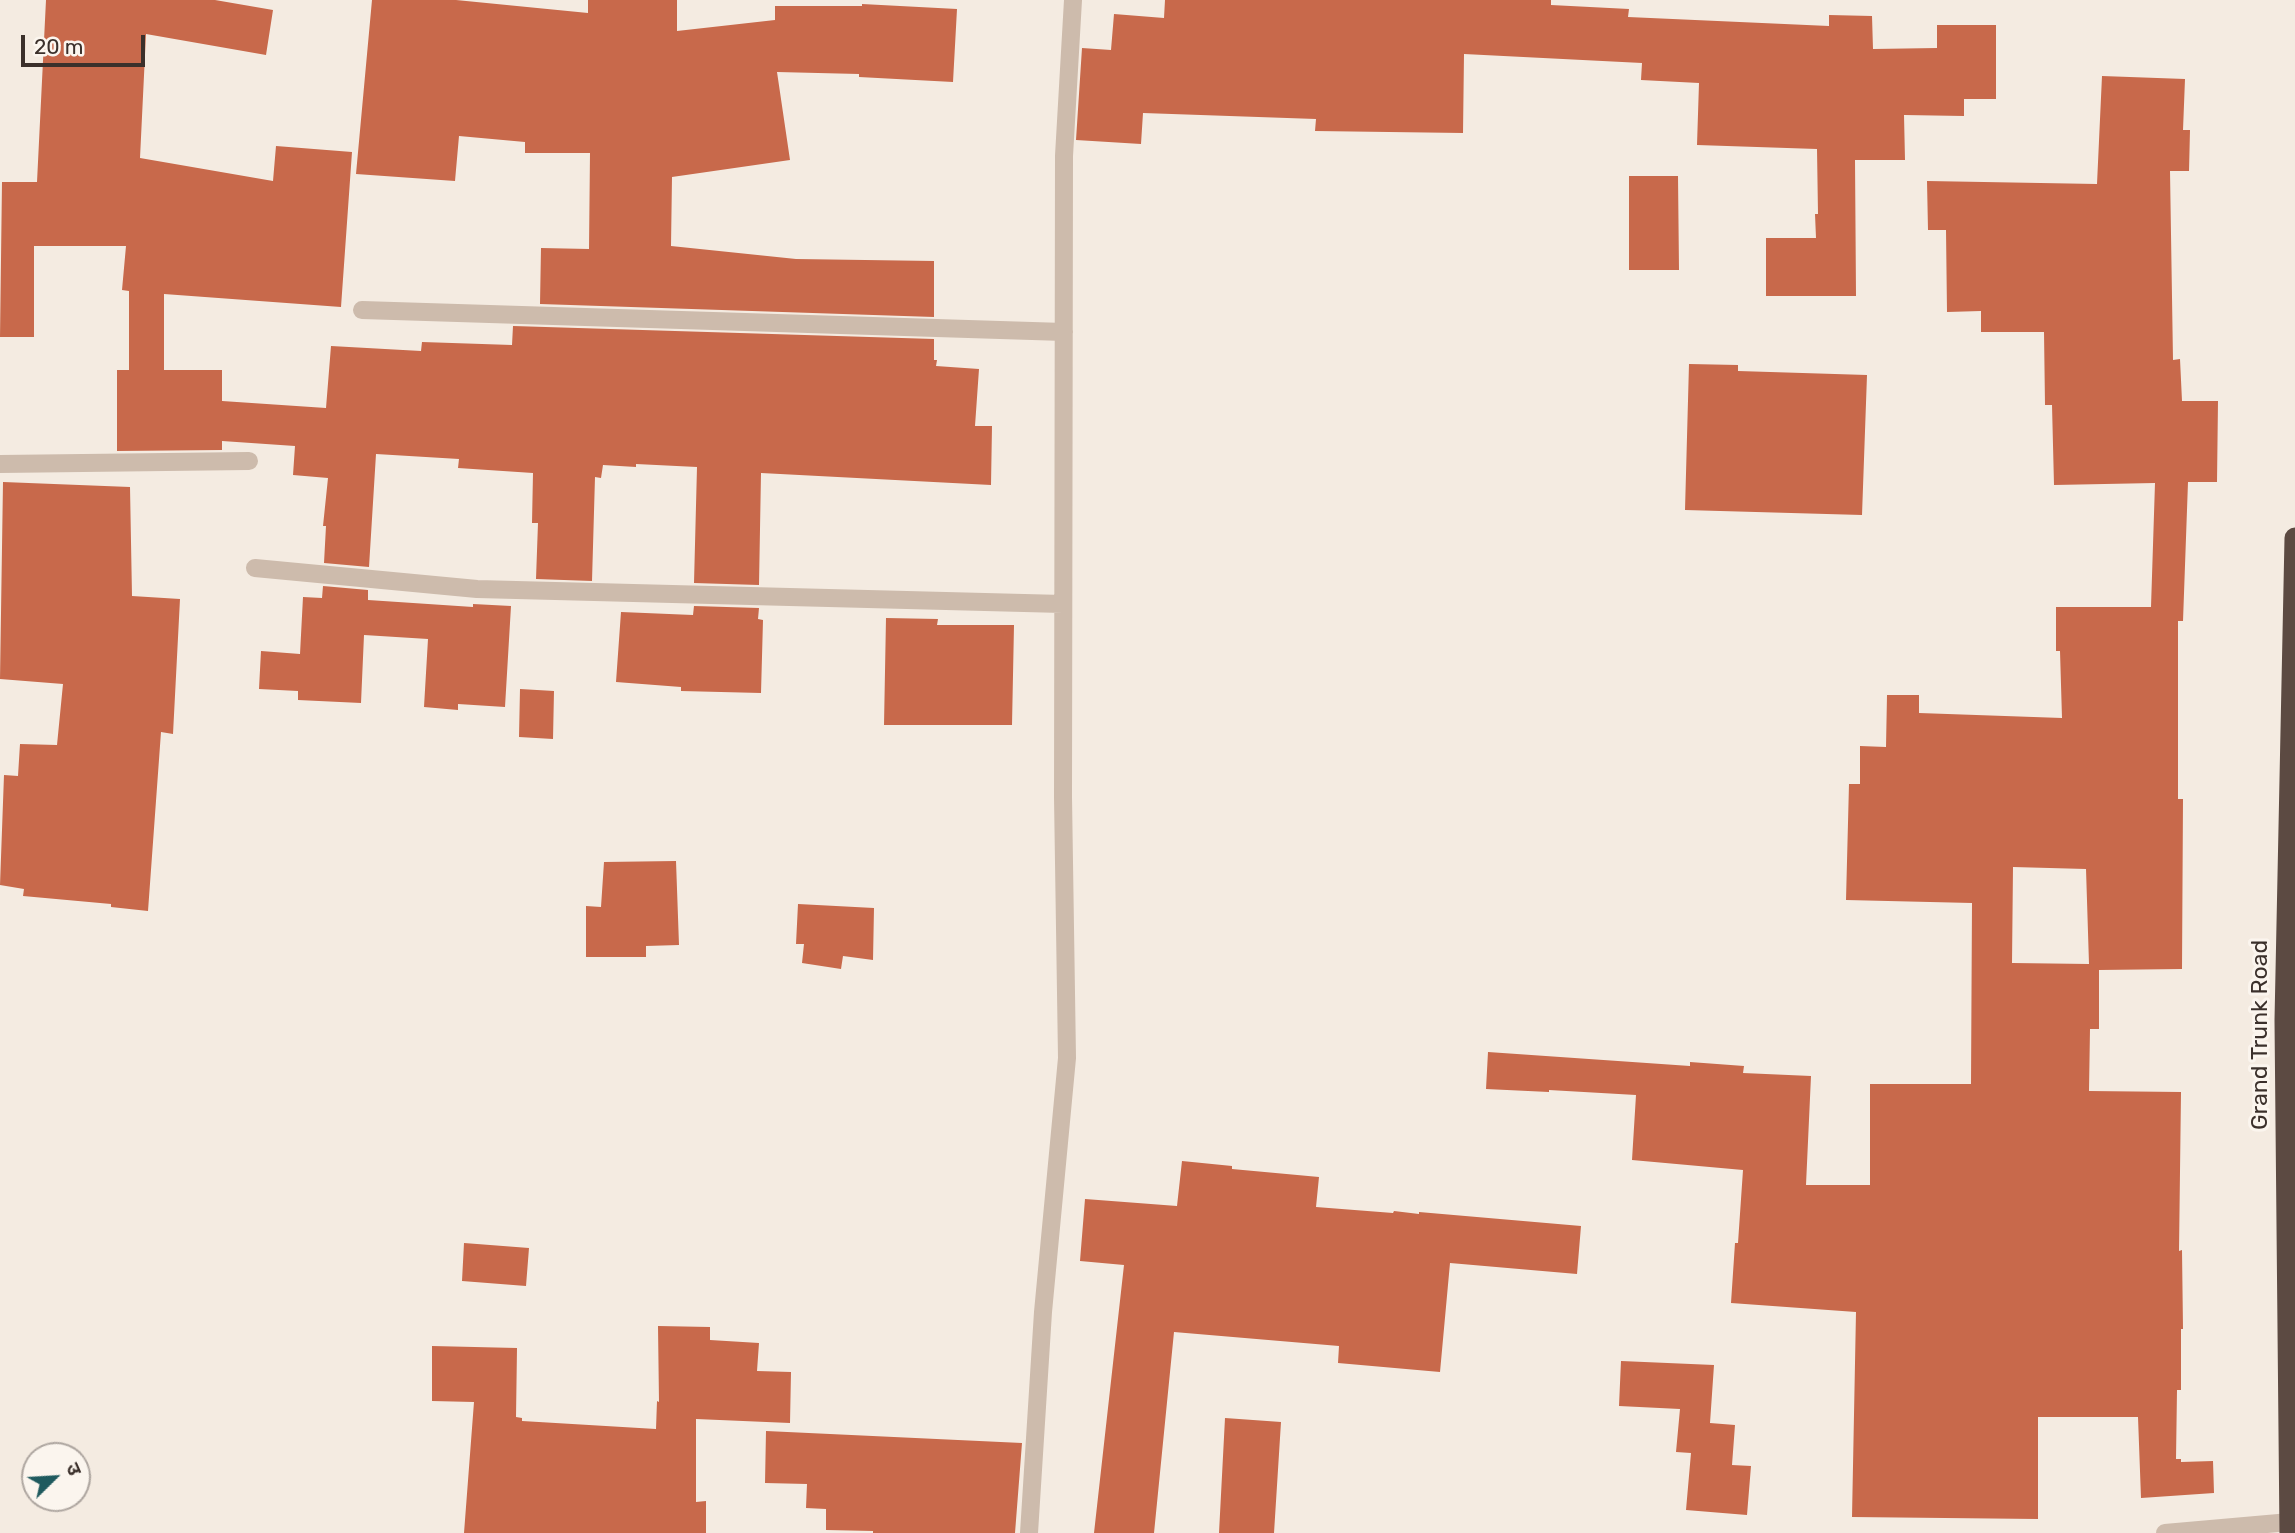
<!DOCTYPE html>
<meta charset="utf-8">
<style>
body{margin:0}
#map{position:relative;width:2295px;height:1533px;overflow:hidden;background:#f4ebe1;font-family:Rubik,"Noto Sans Devanagari",sans-serif}
canvas{display:block}
.north{position:absolute;left:21px;top:1442px;width:70px;height:70px;box-sizing:border-box;background:#fbf5ee;border:2px solid #aea6a0;border-radius:50%;rotate:66deg;font-size:19px;font-weight:700;line-height:28px;text-align:center;color:#3b302b}
.north::after{content:'';display:block;margin:auto;width:24px;height:32px;background:#1f5a5e;clip-path:polygon(50% 0,100% 100%,50% 72%,0 100%)}
.scale{position:absolute;left:21px;top:35px;width:124px;height:32px;box-sizing:border-box;border:4px solid #3b302b;border-top:0;padding-left:9px;font-size:21px;line-height:24px;white-space:nowrap;color:#3b302b;-webkit-text-stroke:5px #fbf5ee;paint-order:stroke}
</style>
<div id="map">
<canvas width="2295" height="1533"></canvas>
<div class="north">उ</div>
<div class="scale">20 m</div>
</div>
<script>
const ctx = document.querySelector('canvas').getContext('2d');
ctx.lineJoin = 'round';
function fillPath(path, color) { ctx.fillStyle = color; ctx.fill(path, 'evenodd'); }
function strokePath(path, color, width, dash) { ctx.strokeStyle = color; ctx.lineWidth = width; ctx.lineCap = dash ? 'butt' : 'round'; ctx.setLineDash(dash || []); ctx.stroke(path); }
function label(font, color, halo, rows, align = 'center') {
  ctx.font = font + ' Rubik,sans-serif'; ctx.lineWidth = 6; ctx.setLineDash([]); ctx.textBaseline = 'middle'; ctx.strokeStyle = halo; ctx.fillStyle = color; for (const [text, x, y, turn = 0] of rows) {
    ctx.save(); ctx.translate(x, y); ctx.rotate((+turn || 0) * Math.PI / 180); ctx.textAlign = isNaN(turn) ? turn : align; if (halo) ctx.strokeText(text, 0, 0); ctx.fillText(text, 0, 0); ctx.restore();
  }
}
const building = new Path2D(`
 M 46,0 L 215,0 L 273,10 L 266,55 L 146,34 L 140,158 L 273,181 L 276,146 L 352,152 L 341,307 L 164,294 L 164,370 L 222,370 L 222,401 L 326,408 L 331,346 L 421,351 L 422,342 L 512,345 L 513,326 L 934,339 L 934,360 L 937,360 L 936,366 L 979,369 L 975,426 L 992,426 L 991,485 L 761,473 L 759,585 L 694,583 L 697,467 L 636,464 L 636,467 L 603,465 L 601,478 L 595,477 L 592,581 L 536,579 L 538,523 L 532,523 L 533,473 L 458,468 L 459,459 L 376,454 L 369,567 L 324,563 L 326,526 L 323,526 L 328,478 L 293,475 L 295,446 L 222,441 L 222,450 L 117,451 L 117,370 L 129,370 L 129,291 L 122,290 L 126,246 L 34,246 L 34,337 L 0,337 L 2,182 L 37,182 Z
 M 372,0 L 456,0 L 588,13 L 588,0 L 677,0 L 677,31 L 775,20 L 775,6 L 862,6 L 862,4 L 957,9 L 953,82 L 859,77 L 859,74 L 777,72 L 790,160 L 672,177 L 671,246 L 796,259 L 934,261 L 934,317 L 540,304 L 541,248 L 589,249 L 590,153 L 525,153 L 525,142 L 459,136 L 455,181 L 356,174 Z
 M 1165,0 L 1551,0 L 1551,5 L 1629,9 L 1628,17 L 1829,26 L 1829,15 L 1872,16 L 1873,49 L 1937,48 L 1937,25 L 1996,25 L 1996,99 L 1964,99 L 1964,116 L 1904,115 L 1905,160 L 1855,160 L 1856,296 L 1766,296 L 1766,238 L 1816,238 L 1815,214 L 1818,214 L 1817,149 L 1697,145 L 1699,83 L 1641,80 L 1642,63 L 1464,54 L 1463,133 L 1315,131 L 1316,119 L 1143,113 L 1141,144 L 1076,140 L 1082,48 L 1111,50 L 1114,14 L 1164,18 Z
 M 2102,76 L 2185,79 L 2183,130 L 2190,130 L 2189,171 L 2170,171 L 2173,360 L 2180,359 L 2182,401 L 2218,401 L 2217,482 L 2188,482 L 2183,621 L 2178,621 L 2178,799 L 2183,799 L 2182,969 L 2099,970 L 2099,1029 L 2090,1029 L 2089,1091 L 2181,1092 L 2179,1251 L 2182,1250 L 2183,1329 L 2181,1329 L 2181,1390 L 2177,1390 L 2176,1459 L 2181,1459 L 2181,1462 L 2213,1461 L 2214,1493 L 2141,1498 L 2138,1417 L 2038,1417 L 2038,1519 L 1852,1517 L 1856,1312 L 1731,1303 L 1735,1243 L 1738,1243 L 1743,1170 L 1632,1160 L 1636,1095 L 1549,1090 L 1549,1092 L 1486,1089 L 1488,1052 L 1690,1066 L 1690,1062 L 1744,1066 L 1743,1073 L 1811,1076 L 1806,1185 L 1870,1185 L 1870,1084 L 1971,1084 L 1972,903 L 1846,900 L 1849,784 L 1860,784 L 1860,746 L 1886,747 L 1887,695 L 1919,695 L 1919,713 L 2062,718 L 2060,651 L 2056,651 L 2056,607 L 2151,607 L 2155,483 L 2054,485 L 2052,405 L 2045,405 L 2044,332 L 1981,332 L 1981,311 L 1947,312 L 1946,230 L 1928,230 L 1927,181 L 2097,184 ZM 2013,867 L 2086,869 L 2089,964 L 2012,963 Z
 M 1629,176 L 1678,176 L 1679,270 L 1629,270 Z
 M 1689,364 L 1738,365 L 1738,371 L 1867,375 L 1862,515 L 1685,510 Z
 M 3,482 L 130,487 L 132,596 L 180,599 L 173,734 L 161,732 L 148,911 L 111,907 L 111,904 L 23,896 L 24,889 L 0,885 L 4,775 L 18,776 L 20,744 L 57,745 L 63,684 L 0,679 Z
 M 323,586 L 368,590 L 368,600 L 473,607 L 473,604 L 511,606 L 505,707 L 458,704 L 458,710 L 424,707 L 428,639 L 364,635 L 361,703 L 298,700 L 298,691 L 259,689 L 261,651 L 300,654 L 303,597 L 322,598 Z
 M 694,606 L 759,608 L 758,619 L 763,620 L 761,693 L 681,691 L 681,687 L 616,682 L 621,612 L 693,615 Z
 M 886,618 L 938,619 L 937,625 L 1014,625 L 1012,725 L 884,725 Z
 M 520,689 L 554,691 L 553,739 L 519,737 Z
 M 676,861 L 679,945 L 646,946 L 646,957 L 586,957 L 586,906 L 601,907 L 604,862 Z
 M 798,904 L 874,908 L 873,960 L 843,956 L 841,969 L 802,963 L 804,944 L 796,944 Z
 M 1182,1161 L 1232,1166 L 1232,1169 L 1319,1177 L 1316,1207 L 1393,1213 L 1394,1211 L 1419,1214 L 1419,1212 L 1581,1226 L 1577,1274 L 1450,1263 L 1440,1372 L 1338,1363 L 1339,1346 L 1174,1332 L 1154,1533 L 1094,1533 L 1124,1265 L 1080,1261 L 1085,1199 L 1177,1206 Z
 M 464,1243 L 529,1248 L 526,1286 L 462,1281 Z
 M 658,1326 L 710,1327 L 710,1340 L 759,1343 L 757,1371 L 791,1372 L 790,1423 L 696,1419 L 696,1502 L 706,1501 L 706,1533 L 464,1533 L 474,1402 L 432,1401 L 432,1346 L 517,1348 L 516,1417 L 522,1418 L 522,1421 L 656,1429 L 657,1401 L 659,1402 Z
 M 1621,1361 L 1714,1365 L 1710,1423 L 1735,1425 L 1732,1465 L 1751,1466 L 1747,1515 L 1686,1510 L 1691,1453 L 1676,1452 L 1680,1409 L 1619,1406 Z
 M 1225,1418 L 1281,1422 L 1274,1533 L 1219,1533 Z
 M 766,1431 L 1022,1443 L 1015,1533 L 873,1533 L 873,1531 L 826,1530 L 826,1509 L 806,1508 L 807,1484 L 765,1483 Z`);
const minor = new Path2D(`
 M 362,310 L 1064,332
 M 0,464 L 249,461
 M 255,568 L 477,589 L 1063,604
 M 1029,1533 L 1043,1312 L 1067,1058 L 1063,797 L 1064,156 L 1073,0
 M 2165,1533 L 2290,1522`);
const highway = new Path2D(`
 M 2290,1533 L 2285,1020 L 2295,538`);
const streetNames = [
 ["Grand Trunk Road",2260,1035,-90]
];
fillPath(building, '#c8694b');
strokePath(minor, '#cdbbac', 18);
strokePath(highway, '#5c4a42', 21);
label('23px', '#3b302b', '#fbf5ee', streetNames);
</script>
